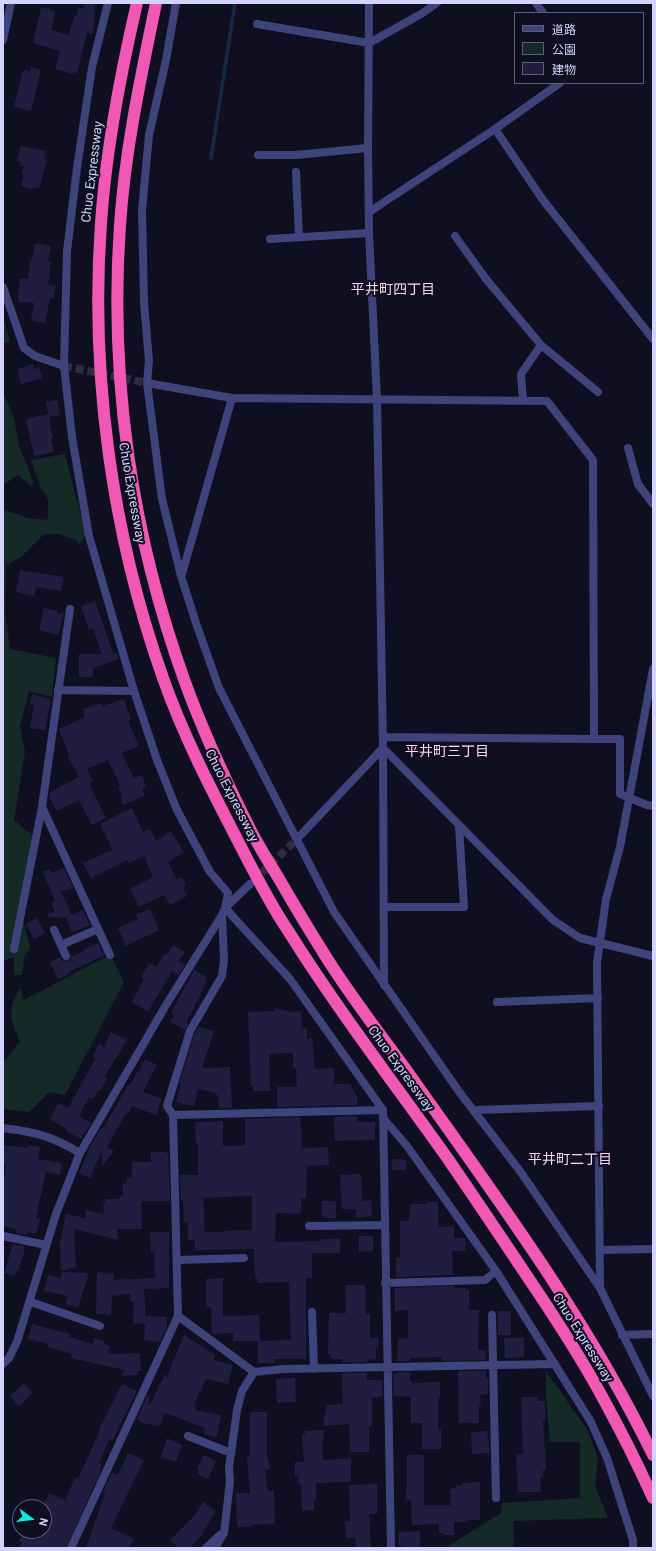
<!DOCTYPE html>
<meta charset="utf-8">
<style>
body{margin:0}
#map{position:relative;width:656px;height:1551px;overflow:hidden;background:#100f21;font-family:Roboto,"Noto Sans JP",sans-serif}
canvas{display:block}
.frame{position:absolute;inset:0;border:4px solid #d3d3fb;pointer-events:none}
.legend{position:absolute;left:514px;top:12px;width:130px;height:72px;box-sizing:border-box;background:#100f21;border:1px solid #5e5d78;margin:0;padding:5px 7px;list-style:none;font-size:12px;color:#d3d3fb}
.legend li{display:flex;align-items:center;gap:8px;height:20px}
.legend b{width:20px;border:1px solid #5e5d78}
.north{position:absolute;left:12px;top:1499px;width:40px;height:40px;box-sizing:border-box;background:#100f21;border:1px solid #5e5d78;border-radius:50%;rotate:105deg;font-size:11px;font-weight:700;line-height:16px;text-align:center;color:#d3d3fb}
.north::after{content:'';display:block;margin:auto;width:14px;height:18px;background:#13e7e3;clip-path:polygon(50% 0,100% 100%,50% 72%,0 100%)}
</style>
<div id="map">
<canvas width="656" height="1551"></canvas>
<div class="frame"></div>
<ul class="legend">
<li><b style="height:5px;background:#3e437c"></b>道路</li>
<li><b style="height:11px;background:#132a27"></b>公園</li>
<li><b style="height:11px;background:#201d40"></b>建物</li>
</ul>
<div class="north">N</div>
</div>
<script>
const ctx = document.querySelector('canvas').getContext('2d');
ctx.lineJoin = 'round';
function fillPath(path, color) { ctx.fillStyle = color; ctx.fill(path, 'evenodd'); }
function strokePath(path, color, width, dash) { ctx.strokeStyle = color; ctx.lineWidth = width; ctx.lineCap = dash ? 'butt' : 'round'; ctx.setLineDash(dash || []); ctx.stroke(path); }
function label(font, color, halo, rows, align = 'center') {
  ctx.font = font + ' Roboto,"Noto Sans JP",sans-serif'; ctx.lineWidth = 4; ctx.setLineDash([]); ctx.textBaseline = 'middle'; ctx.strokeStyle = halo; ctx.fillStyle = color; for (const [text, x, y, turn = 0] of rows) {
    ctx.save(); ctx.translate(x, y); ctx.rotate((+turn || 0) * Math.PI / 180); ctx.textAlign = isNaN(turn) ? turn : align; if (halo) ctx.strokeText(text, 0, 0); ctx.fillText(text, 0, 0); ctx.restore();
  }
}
const green = new Path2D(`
 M 3,317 L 10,341 L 3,344 Z
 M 3,392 L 14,418 L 19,446 L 33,481 L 32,487 L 18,475 L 3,485 Z
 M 65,454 L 86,535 L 79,545 L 77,541 L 59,534 L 44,534 L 21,557 L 6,565 L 5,610 L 10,649 L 56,658 L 52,697 L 29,691 L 20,727 L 25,752 L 14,820 L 32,835 L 28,863 L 23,921 L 30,947 L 24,958 L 22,975 L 14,975 L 14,957 L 3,961 L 3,509 L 28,518 L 48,520 L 48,499 L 41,488 L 31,460 Z
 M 108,956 L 112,958 L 124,982 L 65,1095 L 49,1092 L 29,1112 L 3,1109 L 3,1062 L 20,1042 C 11,1020 6,1010 20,988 L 24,1000 Z
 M 546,1371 L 588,1431 L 598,1458 L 595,1486 L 608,1518 L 513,1521 L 514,1548 L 445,1548 L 501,1513 L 502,1503 L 580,1498 L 580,1442 L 550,1442 L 546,1398 Z`);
const stream = new Path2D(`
 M 211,158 L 235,3`);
const building = new Path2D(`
 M 85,3 L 96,3 L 94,11 L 96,12 L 93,21 L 95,21 L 92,34 L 87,33 L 77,73 L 73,72 L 73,74 L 55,69 L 60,51 L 33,43 L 41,7 L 55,11 L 51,30 L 69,35 L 74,16 L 76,16 L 78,8 L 83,9 Z
 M 31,67 L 41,70 L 31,111 L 14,107 L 22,73 L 24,70 L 30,72 Z
 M 21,146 L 46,151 L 44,159 L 47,160 L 39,188 L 34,187 L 33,189 L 21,186 L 24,174 L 22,174 L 24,166 L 20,165 L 21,162 L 17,160 Z
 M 35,243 L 51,246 L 48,261 L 51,262 L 48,284 L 56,286 L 54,298 L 50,298 L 45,323 L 31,320 L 34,303 L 18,302 L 20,279 L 28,279 L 30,260 L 32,260 Z
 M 33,364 L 34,369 L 39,367 L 42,378 L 21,384 L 18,374 L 19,373 L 18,369 Z
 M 57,400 L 60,415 L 49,417 L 53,438 L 51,438 L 54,452 L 34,456 L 26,419 L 48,414 L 46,402 Z
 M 20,570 L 64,577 L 61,591 L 36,587 L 34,596 L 16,592 Z
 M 95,601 L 113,653 L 117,653 L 119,659 L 93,668 L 93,677 L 79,677 L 79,654 L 102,654 L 93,628 L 89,630 L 81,606 Z
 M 44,608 L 58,611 L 57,615 L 64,612 L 58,635 L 39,630 Z
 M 32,694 L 51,699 L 45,730 L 30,728 L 34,705 L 30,704 Z
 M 124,699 L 131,720 L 128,721 L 139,746 L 122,753 L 134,778 L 142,775 L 146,787 L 142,788 L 145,796 L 123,805 L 120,795 L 122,795 L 118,786 L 120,785 L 108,760 L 87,769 L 93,781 L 89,783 L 106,818 L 92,825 L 79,800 L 59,810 L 58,809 L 56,810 L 49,797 L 50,792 L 79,777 L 68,756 L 69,755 L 59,729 L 85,717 L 83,709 L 101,703 L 102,706 Z
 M 132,808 L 143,832 L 150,829 L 156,841 L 171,831 L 184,852 L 168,862 L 177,880 L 182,877 L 186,886 L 183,888 L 187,896 L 170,905 L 164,895 L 139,907 L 130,889 L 153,877 L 144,856 L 129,863 L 128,860 L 91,878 L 83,863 L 113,850 L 100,824 Z
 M 64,868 L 73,888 L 61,892 L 72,915 L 83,910 L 90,925 L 76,931 L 76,930 L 72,932 L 66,918 L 45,916 L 55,911 L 51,903 L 55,901 L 43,872 L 50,869 L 52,873 Z
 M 150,909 L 159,930 L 126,946 L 118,928 L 138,919 L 136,915 Z
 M 36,918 L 45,933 L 34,939 L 26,924 Z
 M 98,943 L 104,956 L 70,971 L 71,973 L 58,979 L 50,962 L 60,957 L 62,961 L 68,961 L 71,957 L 84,951 L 83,950 Z
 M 173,945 L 185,952 L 179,961 L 185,965 L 178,975 L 172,971 L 148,1012 L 132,1002 L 144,979 L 141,977 L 149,963 L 156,967 L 165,953 L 167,955 Z
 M 194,970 L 207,978 L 205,980 L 207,981 L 186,1023 L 188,1024 L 185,1030 L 170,1022 L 174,1015 L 171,1013 Z
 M 275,1008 L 291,1012 L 301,1011 L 302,1029 L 307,1028 L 307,1039 L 312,1038 L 315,1069 L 334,1068 L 334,1084 L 350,1084 L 357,1097 L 357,1105 L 277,1107 L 277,1087 L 297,1087 L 296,1068 L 293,1068 L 293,1053 L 269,1054 L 270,1091 L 253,1091 L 253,1086 L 251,1086 L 248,1012 L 275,1011 Z
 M 199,1027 L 214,1031 L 202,1068 L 230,1067 L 232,1108 L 219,1108 L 218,1095 L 215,1095 L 215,1093 L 198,1089 L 194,1106 L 176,1102 L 181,1084 L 179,1084 L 195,1033 Z
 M 111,1032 L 127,1040 L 104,1077 L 107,1078 L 100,1091 L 98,1090 L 93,1099 L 89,1097 L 79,1116 L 91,1123 L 81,1139 L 66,1131 L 67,1129 L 50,1119 L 58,1103 L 68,1108 L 96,1058 L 93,1056 L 99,1044 L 104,1047 Z
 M 145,1059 L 157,1065 L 143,1092 L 162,1099 L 156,1115 L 132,1106 L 128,1114 L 126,1113 L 107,1147 L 114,1151 L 102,1166 L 102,1150 L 90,1178 L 79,1173 L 90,1147 L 101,1128 L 103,1129 L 128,1085 L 130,1085 L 137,1072 L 138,1073 Z
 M 357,1116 L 357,1122 L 375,1122 L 375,1140 L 335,1141 L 334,1117 Z
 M 300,1117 L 302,1148 L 328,1147 L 329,1165 L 307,1166 L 306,1198 L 301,1198 L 301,1214 L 276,1213 L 275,1242 L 321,1241 L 321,1239 L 340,1239 L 340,1253 L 312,1253 L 312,1278 L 306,1278 L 306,1359 L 274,1359 L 274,1363 L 258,1363 L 258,1341 L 291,1340 L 289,1282 L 257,1283 L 257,1278 L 255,1278 L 254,1249 L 195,1250 L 195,1240 L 188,1240 L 188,1222 L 184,1222 L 183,1201 L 181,1201 L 180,1175 L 198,1175 L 198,1143 L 196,1143 L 195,1122 L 223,1121 L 223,1146 L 245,1145 L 245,1119 ZM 252,1196 L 252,1230 L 224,1231 L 224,1232 L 205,1232 L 203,1198 Z
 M 3,1145 L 28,1148 L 29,1145 L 40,1147 L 38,1159 L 62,1163 L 60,1175 L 46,1172 L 36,1218 L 40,1219 L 36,1234 L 28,1232 L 27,1235 L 15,1233 L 17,1229 L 3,1226 L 3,1183 L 6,1165 L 3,1165 Z
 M 151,1152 L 167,1152 L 167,1154 L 168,1154 L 170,1201 L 141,1201 L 142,1229 L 117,1229 L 118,1240 L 74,1229 L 76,1267 L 61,1271 L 60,1243 L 66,1214 L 85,1218 L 86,1210 L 104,1214 L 103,1203 L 105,1203 L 105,1199 L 120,1199 L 120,1196 L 123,1196 L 123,1184 L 127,1183 L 127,1178 L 132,1178 L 132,1162 L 151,1162 Z
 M 392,1159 L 407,1160 L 406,1170 L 392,1170 Z
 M 361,1174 L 362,1201 L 371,1200 L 372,1216 L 356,1218 L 356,1209 L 342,1209 L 340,1175 Z
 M 322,1201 L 336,1201 L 336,1218 L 324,1218 L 324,1215 L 321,1215 Z
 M 426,1202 L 438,1202 L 438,1227 L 454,1226 L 454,1238 L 465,1238 L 466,1251 L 452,1251 L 453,1275 L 396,1277 L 396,1257 L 400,1257 L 400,1221 L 409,1221 L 410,1204 L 426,1204 Z
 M 150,1232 L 169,1232 L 169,1288 L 144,1289 L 146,1324 L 133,1323 L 134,1301 L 131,1302 L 130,1294 L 112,1296 L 111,1315 L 96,1314 L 97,1272 L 114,1274 L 113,1280 L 155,1278 L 154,1252 L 151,1252 Z
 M 359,1236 L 373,1236 L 373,1251 L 359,1252 Z
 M 13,1244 L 25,1246 L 24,1250 L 25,1250 L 18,1271 L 16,1271 L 15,1276 L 4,1273 Z
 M 61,1272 L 89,1273 L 78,1307 L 66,1304 L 68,1296 L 44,1291 L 48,1275 L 61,1278 Z
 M 223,1278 L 223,1316 L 259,1315 L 260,1341 L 233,1341 L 233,1333 L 212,1334 L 211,1307 L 206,1307 L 206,1279 Z
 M 345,1285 L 365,1285 L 366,1314 L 370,1314 L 370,1338 L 378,1338 L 378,1349 L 376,1349 L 376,1359 L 367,1360 L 367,1362 L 342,1362 L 342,1359 L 331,1359 L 330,1354 L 328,1354 L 329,1315 L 329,1313 L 346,1313 Z
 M 454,1286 L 454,1288 L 465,1288 L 465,1290 L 469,1290 L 469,1310 L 479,1310 L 478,1350 L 485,1350 L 486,1360 L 442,1361 L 442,1357 L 410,1358 L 410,1361 L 397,1361 L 398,1339 L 408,1338 L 408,1310 L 395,1311 L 395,1289 L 396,1288 Z
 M 498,1311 L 511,1311 L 511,1335 L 498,1335 Z
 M 146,1316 L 167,1317 L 167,1327 L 160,1342 L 144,1340 Z
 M 32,1324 L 70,1334 L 69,1337 L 93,1344 L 94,1338 L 105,1341 L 104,1344 L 110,1346 L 108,1354 L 140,1353 L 141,1371 L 137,1371 L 138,1375 L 122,1376 L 124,1370 L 71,1358 L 72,1354 L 47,1347 L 48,1344 L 28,1339 Z
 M 184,1335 L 215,1355 L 214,1360 L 233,1365 L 228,1384 L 206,1379 L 194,1404 L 196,1406 L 195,1410 L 221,1415 L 217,1437 L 204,1434 L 205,1428 L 165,1413 L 159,1426 L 147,1424 L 140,1422 L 141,1421 L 137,1419 L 147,1396 L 149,1397 L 149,1406 L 166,1373 L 166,1379 Z
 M 524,1337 L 524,1357 L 505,1358 L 504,1338 Z
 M 458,1371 L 486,1371 L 486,1378 L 488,1378 L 488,1394 L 480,1395 L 481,1405 L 479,1406 L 479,1423 L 459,1423 Z
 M 397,1372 L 410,1372 L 410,1381 L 412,1381 L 412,1383 L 440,1382 L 440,1397 L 438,1397 L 438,1429 L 441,1429 L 441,1449 L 422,1449 L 422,1423 L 411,1423 L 411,1397 L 394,1396 L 393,1374 L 397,1374 Z
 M 342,1373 L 367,1373 L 367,1380 L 382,1380 L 383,1396 L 372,1398 L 372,1426 L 369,1426 L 369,1452 L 350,1452 L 349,1424 L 324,1426 L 324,1415 L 326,1414 L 326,1405 L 343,1404 Z
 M 295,1378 L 296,1402 L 277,1403 L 276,1379 Z
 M 24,1383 L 33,1393 L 19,1406 L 10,1396 Z
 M 122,1384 L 137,1391 L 112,1441 L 109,1440 L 99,1463 L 102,1464 L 101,1467 L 102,1468 L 66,1548 L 19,1548 L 22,1542 L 19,1541 L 24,1531 L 44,1531 L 44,1505 L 49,1493 L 65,1500 L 75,1478 L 78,1479 L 89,1455 L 100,1430 L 99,1429 Z
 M 521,1397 L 538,1397 L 538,1401 L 545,1401 L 545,1420 L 543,1420 L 546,1470 L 543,1470 L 543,1477 L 540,1478 L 541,1492 L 518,1492 L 516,1454 L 523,1454 Z
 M 250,1412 L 267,1412 L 267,1454 L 270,1469 L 265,1470 L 268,1491 L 274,1490 L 275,1524 L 251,1525 L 251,1527 L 237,1527 L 236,1493 L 250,1493 L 247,1457 L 250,1456 Z
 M 323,1430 L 324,1441 L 322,1441 L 323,1460 L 351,1458 L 351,1482 L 316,1483 L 316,1500 L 314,1500 L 314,1510 L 302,1511 L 301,1483 L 298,1483 L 298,1476 L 295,1476 L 295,1462 L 304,1462 L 302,1435 L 305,1434 L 305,1431 Z
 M 487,1431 L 490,1453 L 472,1454 L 471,1432 Z
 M 167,1438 L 182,1445 L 176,1462 L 161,1457 Z
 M 128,1453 L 144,1460 L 111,1528 L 134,1539 L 129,1548 L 86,1548 L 105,1493 L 103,1492 L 112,1472 L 118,1475 Z
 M 204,1455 L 216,1461 L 208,1479 L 197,1474 L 199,1470 L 197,1469 Z
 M 407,1455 L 424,1455 L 424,1505 L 451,1505 L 450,1489 L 456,1488 L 456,1485 L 462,1485 L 462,1483 L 480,1482 L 480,1520 L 468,1520 L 468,1522 L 454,1522 L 454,1535 L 443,1535 L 443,1533 L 439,1533 L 439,1524 L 412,1525 L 411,1500 L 406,1500 L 406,1488 L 407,1488 Z
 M 377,1484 L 377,1514 L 369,1514 L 371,1548 L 356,1548 L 355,1538 L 346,1538 L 345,1521 L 350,1521 L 349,1485 Z
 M 203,1502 L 216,1511 L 202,1533 L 203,1534 L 190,1548 L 178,1548 L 170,1540 L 194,1516 Z
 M 420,1531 L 420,1548 L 403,1548 L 403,1546 L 399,1546 L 398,1532 Z`);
const minorTunnel = new Path2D(`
 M 64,366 L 147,383
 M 253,881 L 297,839`);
const minor = new Path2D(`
 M 176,3 L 166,60 L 149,135 L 142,210 L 144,303 L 149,361 L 147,383 L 162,499 L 181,576 L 196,623 L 219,688 L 334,912 L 460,1093 L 520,1171 L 600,1288 L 653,1396
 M 369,3 L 368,148 L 369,233 L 377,399 L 383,748 L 384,985
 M 536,3 L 543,13
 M 257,24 L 369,43 L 421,14 L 437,3
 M 3,40 L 11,3
 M 495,129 L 543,200 L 653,339
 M 258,155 L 296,155 L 368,148
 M 296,172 L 299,237
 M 369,212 L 495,129 L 560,83
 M 455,236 L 486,279 L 541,345 L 598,392
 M 270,239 L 369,233
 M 3,287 L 24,348 L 35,356 L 64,366
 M 147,383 L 232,398 L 547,401 L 593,460 L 594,739 L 383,737
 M 523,401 L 521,374 L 541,345
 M 628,448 L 638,484 L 653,504
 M 182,574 L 232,398
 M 58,690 L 134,691
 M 594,739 L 620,739 L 620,794 L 647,805 L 653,806
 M 383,748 L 553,920 L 580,938 L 653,956
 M 42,807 L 110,955
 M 297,839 L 383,748
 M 384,907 L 464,907 L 459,826
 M 225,908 L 290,979 L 383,1110 L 391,1548
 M 225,908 L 250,884
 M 54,930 L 66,956
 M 61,945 L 98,929
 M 14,949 L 42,807 L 70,609
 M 497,1002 L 598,998
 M 475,1110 L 599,1106
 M 173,1115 L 383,1110
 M 383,1118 L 407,1146 L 496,1271 L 591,1422 L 607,1458 L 633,1540 L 633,1548
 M 3,1128 C 35,1132 52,1136 80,1153
 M 309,1226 L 384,1225
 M 3,1236 L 46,1245
 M 600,1250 L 653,1249
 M 177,1260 L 244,1258
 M 385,1283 L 485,1280 L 496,1271
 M 600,1288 L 597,963 L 606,899 L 620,847 L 653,669
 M 31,1302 L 100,1326
 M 312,1312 L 314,1369
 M 492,1315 L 496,1498
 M 178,1316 L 254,1372
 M 622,1335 L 653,1334
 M 3,1364 L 9,1358 L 17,1342 L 56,1214 L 80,1153 L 166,1005 L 222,915 L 225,908 L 228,893 L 210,872 L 177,810 L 157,760 L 134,691 L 89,536 L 72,437 L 64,366 L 67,251 L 77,168 L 92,67 L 108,3
 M 188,1436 L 231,1453
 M 71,1548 L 178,1316 L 173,1115 L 167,1106 L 190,1031 L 222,976 L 224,960 L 222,915
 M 206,1548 L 220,1535
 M 215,1548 L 224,1533 L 230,1481 L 229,1468 L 237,1410 L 242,1391 L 254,1372 L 283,1369 L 555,1364`);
const motorway = new Path2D(`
 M 137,3 C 120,76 106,148 101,223 C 90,375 112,534 163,678 C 183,735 211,789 239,843 C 254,872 269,902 287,929 C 337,1009 394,1083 448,1159 C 481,1207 513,1255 545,1303 C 566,1335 587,1368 605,1402 C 622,1433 638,1465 653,1498
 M 156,3 C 141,76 125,150 120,225 C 109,380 132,536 185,682 C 203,732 226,781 250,829 C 258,845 268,861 278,877 C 294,905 311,933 328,960 C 352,998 380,1034 407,1071 C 495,1196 586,1317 653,1455`);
const streetNames = [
 ["Chuo Expressway",93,172,-83],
 ["Chuo Expressway",131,493,80],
 ["Chuo Expressway",231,796,63],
 ["Chuo Expressway",400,1069,54],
 ["Chuo Expressway",582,1338,58]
];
const neighbourhoodNames = [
 ["平井町四丁目",393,290],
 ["平井町三丁目",447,752],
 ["平井町二丁目",570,1160]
];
fillPath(green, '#132a27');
strokePath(stream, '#122a43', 3.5);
fillPath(building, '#201d40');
strokePath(minorTunnel, '#2d2c42', 8, [8, 4]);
strokePath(minor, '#3e437c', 8);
strokePath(motorway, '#f158b3', 12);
label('13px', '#d3d3fb', '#100f21', streetNames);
label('14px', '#fbd5f2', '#100f21', neighbourhoodNames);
</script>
